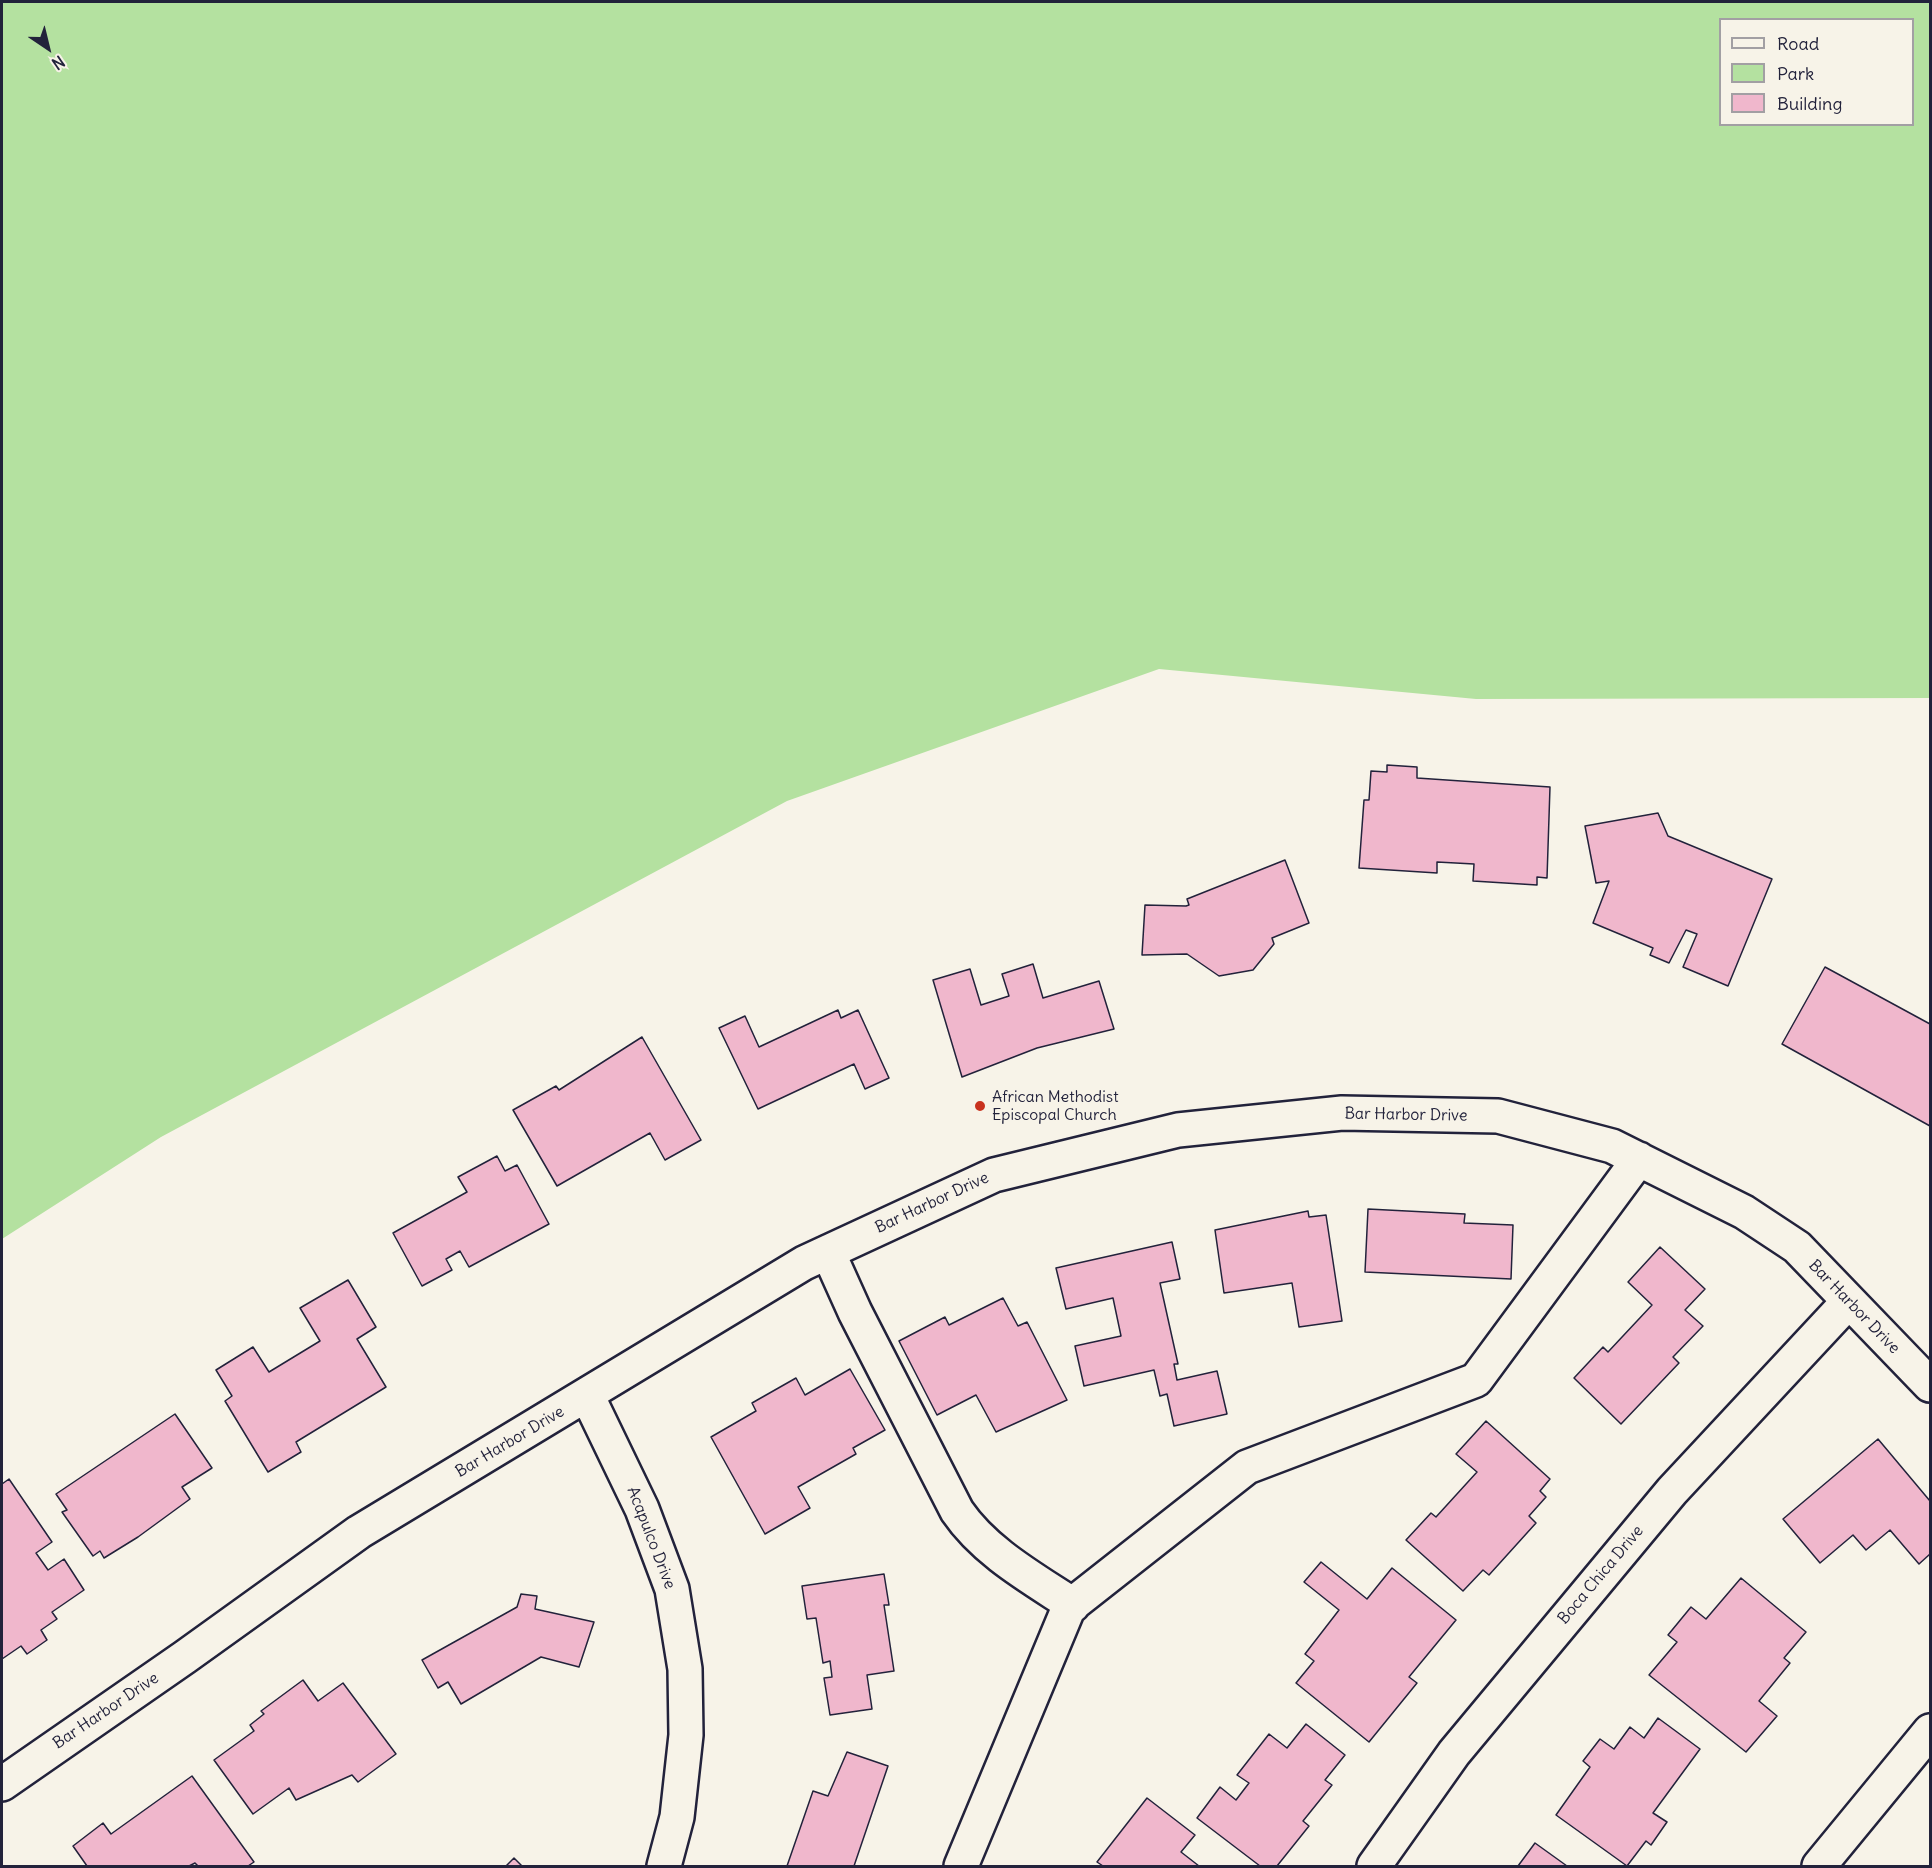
<!DOCTYPE html>
<style>
body{margin:0}
#map{position:relative;width:1932px;height:1868px;overflow:hidden;background:#f7f3e8;font-family:Delius,sans-serif}
canvas{display:block}
.frame{position:absolute;inset:0;border:3px solid #22223b;pointer-events:none}
.legend{position:absolute;left:1719px;top:18px;width:195px;height:108px;box-sizing:border-box;background:#f7f3e8;border:2px solid #a29fa3;margin:0;padding:8px 10px;list-style:none;font-size:18px;color:#22223b}
.legend li{display:flex;align-items:center;gap:12px;height:30px}
.legend b{width:30px;border:2px solid #a29fa3}
.north{position:absolute;left:18px;top:18px;width:60px;height:60px;-webkit-text-stroke:4px #f7f3e8;paint-order:stroke;rotate:145deg;font-size:16px;font-weight:700;line-height:24px;text-align:center;color:#22223b}
.north::after{content:'';display:block;margin:auto;width:21px;height:27px;background:#22223b;clip-path:polygon(50% 0,100% 100%,50% 72%,0 100%)}
</style>
<div id="map">
<canvas width="1932" height="1868"></canvas>
<div class="frame"></div>
<ul class="legend">
<li><b style="height:8px;background:#f7f3e8"></b>Road</li>
<li><b style="height:16px;background:#b4e1a0"></b>Park</li>
<li><b style="height:16px;background:#f0b7cc"></b>Building</li>
</ul>
<div class="north">N</div>
</div>
<script>
const ctx = document.querySelector('canvas').getContext('2d');
ctx.lineJoin = 'round';
function fillPath(path, color) { ctx.fillStyle = color; ctx.fill(path, 'evenodd'); }
function strokePath(path, color, width, dash) { ctx.strokeStyle = color; ctx.lineWidth = width; ctx.lineCap = dash ? 'butt' : 'round'; ctx.setLineDash(dash || []); ctx.stroke(path); }
function label(font, color, halo, rows, align = 'center') {
  ctx.font = font + ' Delius,sans-serif'; ctx.lineWidth = 6; ctx.setLineDash([]); ctx.textBaseline = 'middle'; ctx.strokeStyle = halo; ctx.fillStyle = color; for (const [text, x, y, turn = 0] of rows) {
    ctx.save(); ctx.translate(x, y); ctx.rotate((+turn || 0) * Math.PI / 180); ctx.textAlign = isNaN(turn) ? turn : align; if (halo) ctx.strokeText(text, 0, 0); ctx.fillText(text, 0, 0); ctx.restore();
  }
}
const green = new Path2D(`
 M 2,2 L 1930,2 L 1930,698 L 1476,699 L 1159,669 L 787,801 L 161,1137 L 2,1239 ZM 1720,20 L 1912,20 L 1912,124 L 1720,124 Z`);
const building = new Path2D(`
 M 1387,765 L 1417,767 L 1417,778 L 1550,787 L 1547,878 L 1537,877 L 1537,885 L 1473,881 L 1474,864 L 1437,862 L 1437,873 L 1359,868 L 1364,800 L 1369,800 L 1371,771 L 1387,772 Z
 M 1658,813 L 1668,836 L 1772,879 L 1728,986 L 1683,967 L 1697,934 L 1686,930 L 1669,963 L 1650,955 L 1653,948 L 1593,923 L 1609,881 L 1596,883 L 1585,826 Z
 M 1285,860 L 1309,923 L 1272,938 L 1274,944 L 1253,970 L 1219,976 L 1187,954 L 1142,955 L 1145,905 L 1186,906 L 1189,905 L 1187,899 Z
 M 1033,964 L 1043,998 L 1099,981 L 1114,1029 L 1037,1048 L 962,1077 L 933,980 L 970,969 L 981,1005 L 1009,996 L 1002,974 Z
 M 1825,967 L 1930,1024 L 1930,1126 L 1782,1044 Z
 M 838,1010 L 841,1018 L 858,1010 L 889,1078 L 865,1089 L 854,1064 L 758,1109 L 719,1028 L 745,1016 L 759,1047 Z
 M 642,1037 L 701,1140 L 665,1160 L 650,1133 L 557,1186 L 513,1110 L 556,1086 L 559,1090 Z
 M 497,1156 L 505,1171 L 517,1165 L 549,1224 L 469,1267 L 460,1251 L 446,1259 L 452,1270 L 422,1286 L 393,1233 L 467,1192 L 458,1177 Z
 M 1368,1209 L 1465,1214 L 1464,1223 L 1513,1225 L 1511,1279 L 1365,1272 Z
 M 1308,1211 L 1309,1217 L 1326,1215 L 1342,1321 L 1299,1327 L 1292,1283 L 1224,1293 L 1215,1230 Z
 M 1172,1242 L 1180,1279 L 1160,1283 L 1178,1364 L 1174,1364 L 1177,1380 L 1217,1371 L 1227,1414 L 1174,1426 L 1167,1394 L 1160,1396 L 1154,1370 L 1084,1386 L 1075,1346 L 1121,1336 L 1113,1298 L 1066,1309 L 1056,1268 Z
 M 1660,1247 L 1705,1289 L 1685,1310 L 1703,1326 L 1673,1357 L 1679,1363 L 1621,1424 L 1574,1378 L 1603,1347 L 1608,1352 L 1652,1305 L 1628,1282 Z
 M 348,1280 L 376,1327 L 357,1339 L 386,1387 L 296,1442 L 301,1452 L 268,1472 L 225,1401 L 232,1396 L 216,1370 L 253,1347 L 269,1372 L 320,1341 L 300,1308 Z
 M 1003,1298 L 1018,1326 L 1027,1322 L 1067,1400 L 996,1432 L 976,1395 L 937,1415 L 899,1341 L 945,1317 L 949,1325 Z
 M 850,1369 L 885,1430 L 853,1448 L 856,1454 L 798,1487 L 810,1508 L 765,1534 L 711,1437 L 756,1411 L 752,1403 L 796,1378 L 805,1395 Z
 M 175,1414 L 212,1468 L 182,1487 L 190,1499 L 138,1537 L 104,1558 L 100,1551 L 93,1556 L 62,1512 L 67,1510 L 56,1494 Z
 M 1486,1421 L 1550,1479 L 1540,1491 L 1546,1497 L 1529,1516 L 1536,1523 L 1489,1575 L 1483,1570 L 1463,1591 L 1406,1540 L 1431,1513 L 1436,1517 L 1477,1472 L 1456,1454 Z
 M 1878,1439 L 1930,1501 L 1930,1554 L 1919,1564 L 1890,1530 L 1866,1550 L 1853,1535 L 1820,1563 L 1783,1519 Z
 M 9,1479 L 52,1542 L 36,1553 L 48,1570 L 64,1559 L 84,1590 L 52,1612 L 57,1619 L 41,1630 L 47,1640 L 27,1654 L 21,1646 L 2,1659 L 2,1484 Z
 M 1321,1562 L 1367,1599 L 1392,1568 L 1456,1620 L 1409,1677 L 1417,1683 L 1369,1742 L 1296,1683 L 1314,1661 L 1305,1654 L 1339,1610 L 1304,1582 Z
 M 884,1574 L 889,1605 L 884,1605 L 894,1671 L 867,1675 L 872,1709 L 830,1715 L 824,1678 L 832,1677 L 830,1661 L 823,1663 L 816,1618 L 807,1619 L 802,1586 Z
 M 1741,1578 L 1806,1632 L 1784,1658 L 1790,1663 L 1759,1701 L 1777,1716 L 1746,1752 L 1649,1675 L 1677,1642 L 1668,1635 L 1691,1607 L 1706,1619 Z
 M 521,1594 L 537,1596 L 535,1609 L 594,1622 L 579,1667 L 541,1657 L 461,1704 L 448,1682 L 438,1688 L 422,1660 L 517,1607 Z
 M 303,1680 L 318,1701 L 343,1683 L 396,1754 L 358,1782 L 352,1775 L 296,1800 L 289,1788 L 253,1814 L 214,1760 L 254,1731 L 250,1725 L 264,1714 L 261,1711 Z
 M 1658,1718 L 1700,1749 L 1653,1813 L 1667,1822 L 1651,1845 L 1646,1841 L 1627,1866 L 1556,1815 L 1590,1767 L 1583,1761 L 1600,1739 L 1614,1749 L 1630,1727 L 1644,1738 Z
 M 1306,1724 L 1345,1755 L 1325,1780 L 1332,1785 L 1303,1821 L 1309,1826 L 1277,1866 L 1260,1866 L 1197,1818 L 1220,1787 L 1236,1800 L 1249,1783 L 1237,1775 L 1269,1734 L 1287,1748 Z
 M 847,1752 L 888,1766 L 854,1866 L 787,1866 L 813,1791 L 828,1796 Z
 M 192,1776 L 254,1862 L 248,1866 L 198,1866 L 195,1863 L 189,1866 L 87,1866 L 73,1846 L 103,1823 L 111,1834 Z
 M 1147,1798 L 1195,1835 L 1181,1852 L 1199,1866 L 1103,1866 L 1097,1862 Z
 M 1535,1843 L 1567,1866 L 1518,1866 Z
 M 514,1858 L 522,1866 L 506,1866 Z`);
const minor = new Path2D(`
 M 828,1252 L 855,1312 L 957,1511 C 985,1552 1032,1578 1073,1605
 M 587,1395 L 642,1509 L 672,1589 L 685,1669 L 686,1735 L 677,1817 L 664,1866
 M 2,1784 L 185,1657 L 359,1532 L 804,1263 L 994,1175 L 1178,1130 L 1342,1113 L 1498,1116 L 1612,1146 L 1744,1212 L 1797,1247 L 1930,1385
 M 961,1866 L 1069,1607 L 1247,1467 L 1476,1380 L 1639,1159
 M 1374,1866 L 1454,1753 L 1672,1491 L 1849,1301
 M 1819,1866 L 1930,1731`);
const markers = [
 [980,1106,6,"#c8321e"]
];
const poiNames = [
 ["African Methodist",992,1097],
 ["Episcopal Church",992,1115]
];
const streetNames = [
 ["Bar Harbor Drive",1406,1115,1],
 ["Bar Harbor Drive",932,1203,-25],
 ["Bar Harbor Drive",1854,1307,46],
 ["Bar Harbor Drive",510,1442,-31],
 ["Acapulco Drive",651,1538,69],
 ["Boca Chica Drive",1601,1575,-50],
 ["Bar Harbor Drive",106,1711,-34]
];
fillPath(green, '#b4e1a0');
fillPath(building, '#f0b7cc');
strokePath(building, '#22223b', 1.5);
strokePath(minor, '#22223b', 38);
strokePath(minor, '#f7f3e8', 33);
for (const [x, y, r, color] of markers) { const dot = new Path2D(); dot.arc(x, y, r, 0, 2 * Math.PI); ctx.fillStyle = color; ctx.fill(dot); strokePath(dot, '#f7f3e8', 2); }
label('16px', '#22223b', '#f7f3e8', poiNames, 'left');
label('16px', '#22223b', '#f7f3e8', streetNames);
</script>
